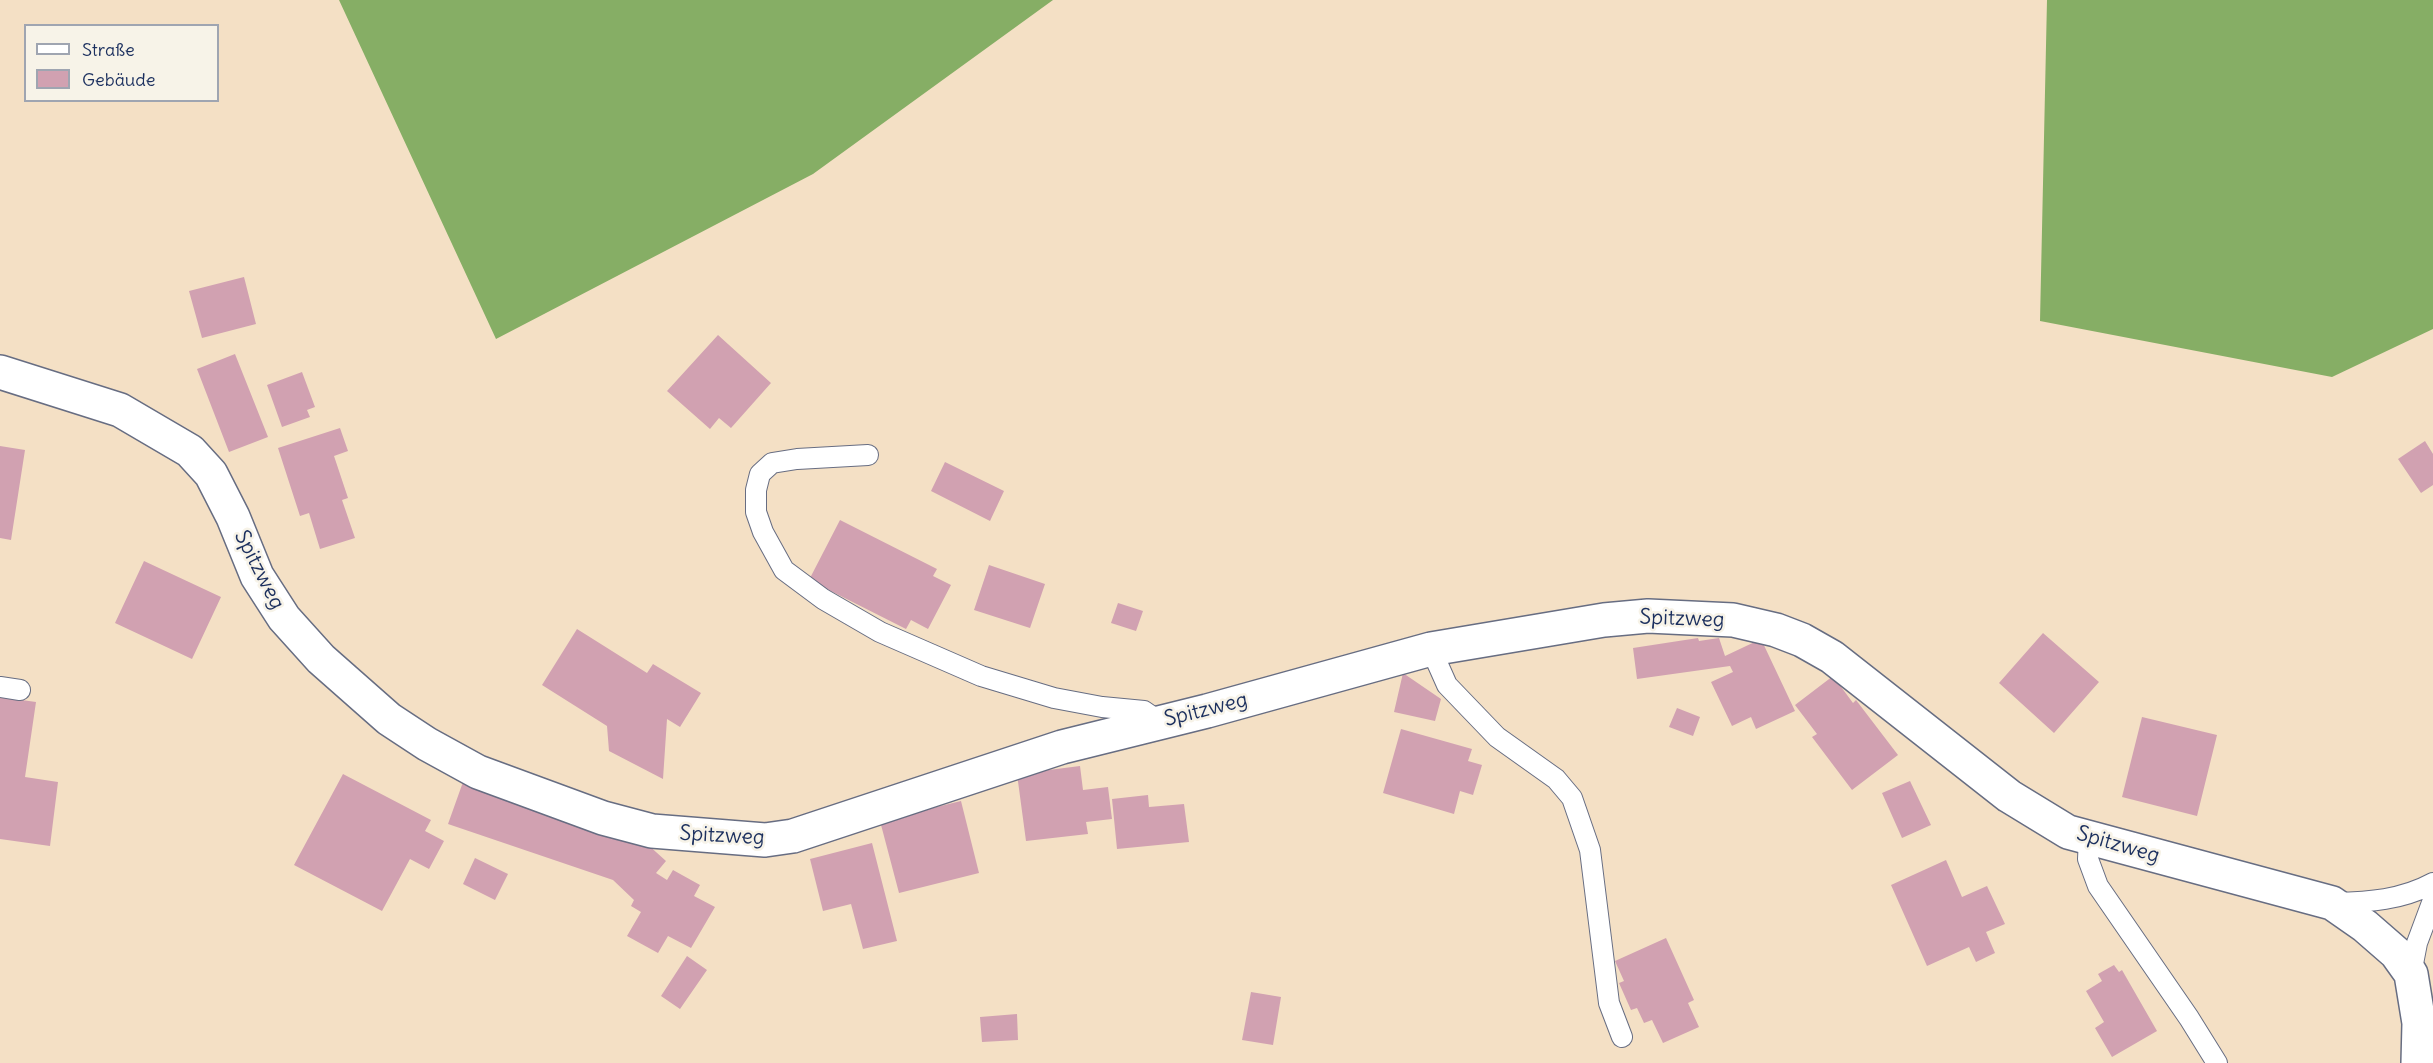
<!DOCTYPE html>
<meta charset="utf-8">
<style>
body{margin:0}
#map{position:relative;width:2433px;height:1063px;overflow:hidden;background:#f4e0c5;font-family:Delius,sans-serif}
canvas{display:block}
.legend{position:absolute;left:24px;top:24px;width:195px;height:78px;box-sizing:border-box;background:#f7f3e8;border:2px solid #9fa5b1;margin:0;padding:8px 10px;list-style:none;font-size:18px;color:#1b2f5e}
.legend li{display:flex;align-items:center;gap:12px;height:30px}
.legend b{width:30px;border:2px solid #9fa5b1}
</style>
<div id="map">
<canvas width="2433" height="1063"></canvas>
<ul class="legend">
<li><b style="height:8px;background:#fff"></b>Straße</li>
<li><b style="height:16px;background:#d1a1b1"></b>Gebäude</li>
</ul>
</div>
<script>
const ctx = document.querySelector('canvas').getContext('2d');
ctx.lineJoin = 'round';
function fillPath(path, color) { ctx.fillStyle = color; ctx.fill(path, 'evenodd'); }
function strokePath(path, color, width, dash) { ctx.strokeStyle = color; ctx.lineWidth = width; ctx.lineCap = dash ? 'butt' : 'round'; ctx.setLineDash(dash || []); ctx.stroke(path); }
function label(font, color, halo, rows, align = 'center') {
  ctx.font = font + ' Delius,sans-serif'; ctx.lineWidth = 5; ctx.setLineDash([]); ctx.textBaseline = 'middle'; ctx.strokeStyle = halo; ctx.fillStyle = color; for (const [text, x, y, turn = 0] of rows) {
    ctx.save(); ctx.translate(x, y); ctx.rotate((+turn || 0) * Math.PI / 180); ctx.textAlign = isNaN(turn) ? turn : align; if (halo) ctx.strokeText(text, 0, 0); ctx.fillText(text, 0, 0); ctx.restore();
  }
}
const forest = new Path2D(`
 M 339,0 L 1053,0 L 813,174 L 496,339 Z
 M 2047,0 L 2433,0 L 2433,329 L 2332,377 L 2040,321 Z`);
const building = new Path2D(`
 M 244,277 L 256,324 L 202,338 L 189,291 Z
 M 718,335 L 771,383 L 731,428 L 719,418 L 710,429 L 667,391 Z
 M 235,354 L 268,437 L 229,452 L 197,369 Z
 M 302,372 L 315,407 L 307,410 L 310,417 L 282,427 L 267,385 Z
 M 340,428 L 348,451 L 334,456 L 348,498 L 342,500 L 355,538 L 320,549 L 309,513 L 300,516 L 278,448 Z
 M 2425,441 L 2433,454 L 2433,485 L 2421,493 L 2398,459 Z
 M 0,446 L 25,450 L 11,540 L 0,538 Z
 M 945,462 L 1004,491 L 990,521 L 931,491 Z
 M 840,520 L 937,569 L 933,576 L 951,585 L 928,629 L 911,620 L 906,629 L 809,580 Z
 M 144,561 L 221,597 L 192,659 L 115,623 Z
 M 989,565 L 1045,584 L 1030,628 L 974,610 Z
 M 1118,603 L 1143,611 L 1136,631 L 1111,623 Z
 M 577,629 L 647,673 L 653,664 L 701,693 L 680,727 L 667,719 L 663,779 L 609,751 L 607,726 L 542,685 Z
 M 2043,633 L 2099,682 L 2054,733 L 1999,683 Z
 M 1698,638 L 1699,641 L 1719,638 L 1725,656 L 1761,639 L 1795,711 L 1756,729 L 1751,717 L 1732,726 L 1711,682 L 1733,672 L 1730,666 L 1637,679 L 1633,648 Z
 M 1403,673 L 1441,699 L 1435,721 L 1394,712 Z
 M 1833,676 L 1853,703 L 1856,700 L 1898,755 L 1852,790 L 1812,737 L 1817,734 L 1795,705 Z
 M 0,697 L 36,702 L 25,777 L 58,782 L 50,846 L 0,839 Z
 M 1677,708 L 1700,717 L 1693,736 L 1669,727 Z
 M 2142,717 L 2217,735 L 2197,816 L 2122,797 Z
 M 1401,729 L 1472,749 L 1468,761 L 1482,765 L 1473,795 L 1460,791 L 1454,814 L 1383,793 Z
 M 1080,766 L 1083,790 L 1108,787 L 1112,819 L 1086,822 L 1088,834 L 1026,841 L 1017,774 Z
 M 343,774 L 431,820 L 425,831 L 444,841 L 429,869 L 410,859 L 382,911 L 294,865 Z
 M 1910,781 L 1931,825 L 1902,838 L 1882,793 Z
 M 463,782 L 646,843 L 666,861 L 656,873 L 667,880 L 673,870 L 700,885 L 694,896 L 715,907 L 691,948 L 668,936 L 658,953 L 627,936 L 641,912 L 631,906 L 634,900 L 613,880 L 448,824 Z
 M 1148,795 L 1149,807 L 1184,804 L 1189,842 L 1117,849 L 1112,799 Z
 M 961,801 L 979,873 L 899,893 L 880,821 Z
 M 872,843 L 897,941 L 863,949 L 851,904 L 823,911 L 810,859 Z
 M 475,858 L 508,874 L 495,900 L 463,884 Z
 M 1946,860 L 1962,897 L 1987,886 L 2005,924 L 1986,932 L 1995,953 L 1976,962 L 1969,947 L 1927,966 L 1891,885 Z
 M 1666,938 L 1694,1000 L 1688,1003 L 1699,1027 L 1663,1043 L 1652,1020 L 1644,1023 L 1637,1008 L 1631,1010 L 1619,983 L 1624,981 L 1615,961 Z
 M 687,956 L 707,970 L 680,1009 L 661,996 Z
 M 2114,965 L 2119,972 L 2122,970 L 2157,1031 L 2112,1057 L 2095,1028 L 2104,1022 L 2086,991 L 2102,981 L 2098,974 Z
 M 1251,992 L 1281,997 L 1273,1045 L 1242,1040 Z
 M 1017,1014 L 1018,1040 L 982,1042 L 980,1017 Z`);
const service = new Path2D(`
 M 868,455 L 797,459 L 772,463 L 760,474 L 756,490 L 756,512 L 763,532 L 784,570 L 823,599 L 880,632 L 981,676 L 1054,698 L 1102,707 L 1144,711 L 1160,722
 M 1431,649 L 1447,685 L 1497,737 L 1556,779 L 1572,798 L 1590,850 L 1609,1003 L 1622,1037
 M 0,687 L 20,690
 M 2089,838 L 2088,859 L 2098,886 L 2189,1018 L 2217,1063
 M 2334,903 C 2369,902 2402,900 2433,883
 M 2411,974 L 2417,943 L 2433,900`);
const minor = new Path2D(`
 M 0,372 L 120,410 L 190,451 L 211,474 L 233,517 L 257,576 L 284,618 L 321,659 L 389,719 L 427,744 L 478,772 L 603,818 L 652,831 L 765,840 L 793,836 L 1062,747 L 1207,711 L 1431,649 L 1604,620 L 1648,616 L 1733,620 L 1776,630 L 1802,640 L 1832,657 L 2009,796 L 2068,832 L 2332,903 L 2365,926 L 2396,953 L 2411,974 L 2419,1023 L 2418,1063`);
const streetNames = [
 ["Spitzweg",259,570,63],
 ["Spitzweg",1682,619,2],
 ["Spitzweg",1206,710,-14],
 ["Spitzweg",722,836,3],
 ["Spitzweg",2118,845,16]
];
fillPath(forest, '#86ae65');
fillPath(building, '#d1a1b1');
strokePath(service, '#676d82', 22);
strokePath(minor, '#676d82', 36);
strokePath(service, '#fff', 20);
strokePath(minor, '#fff', 33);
label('21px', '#1b2f5e', '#f7f3e8', streetNames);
</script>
